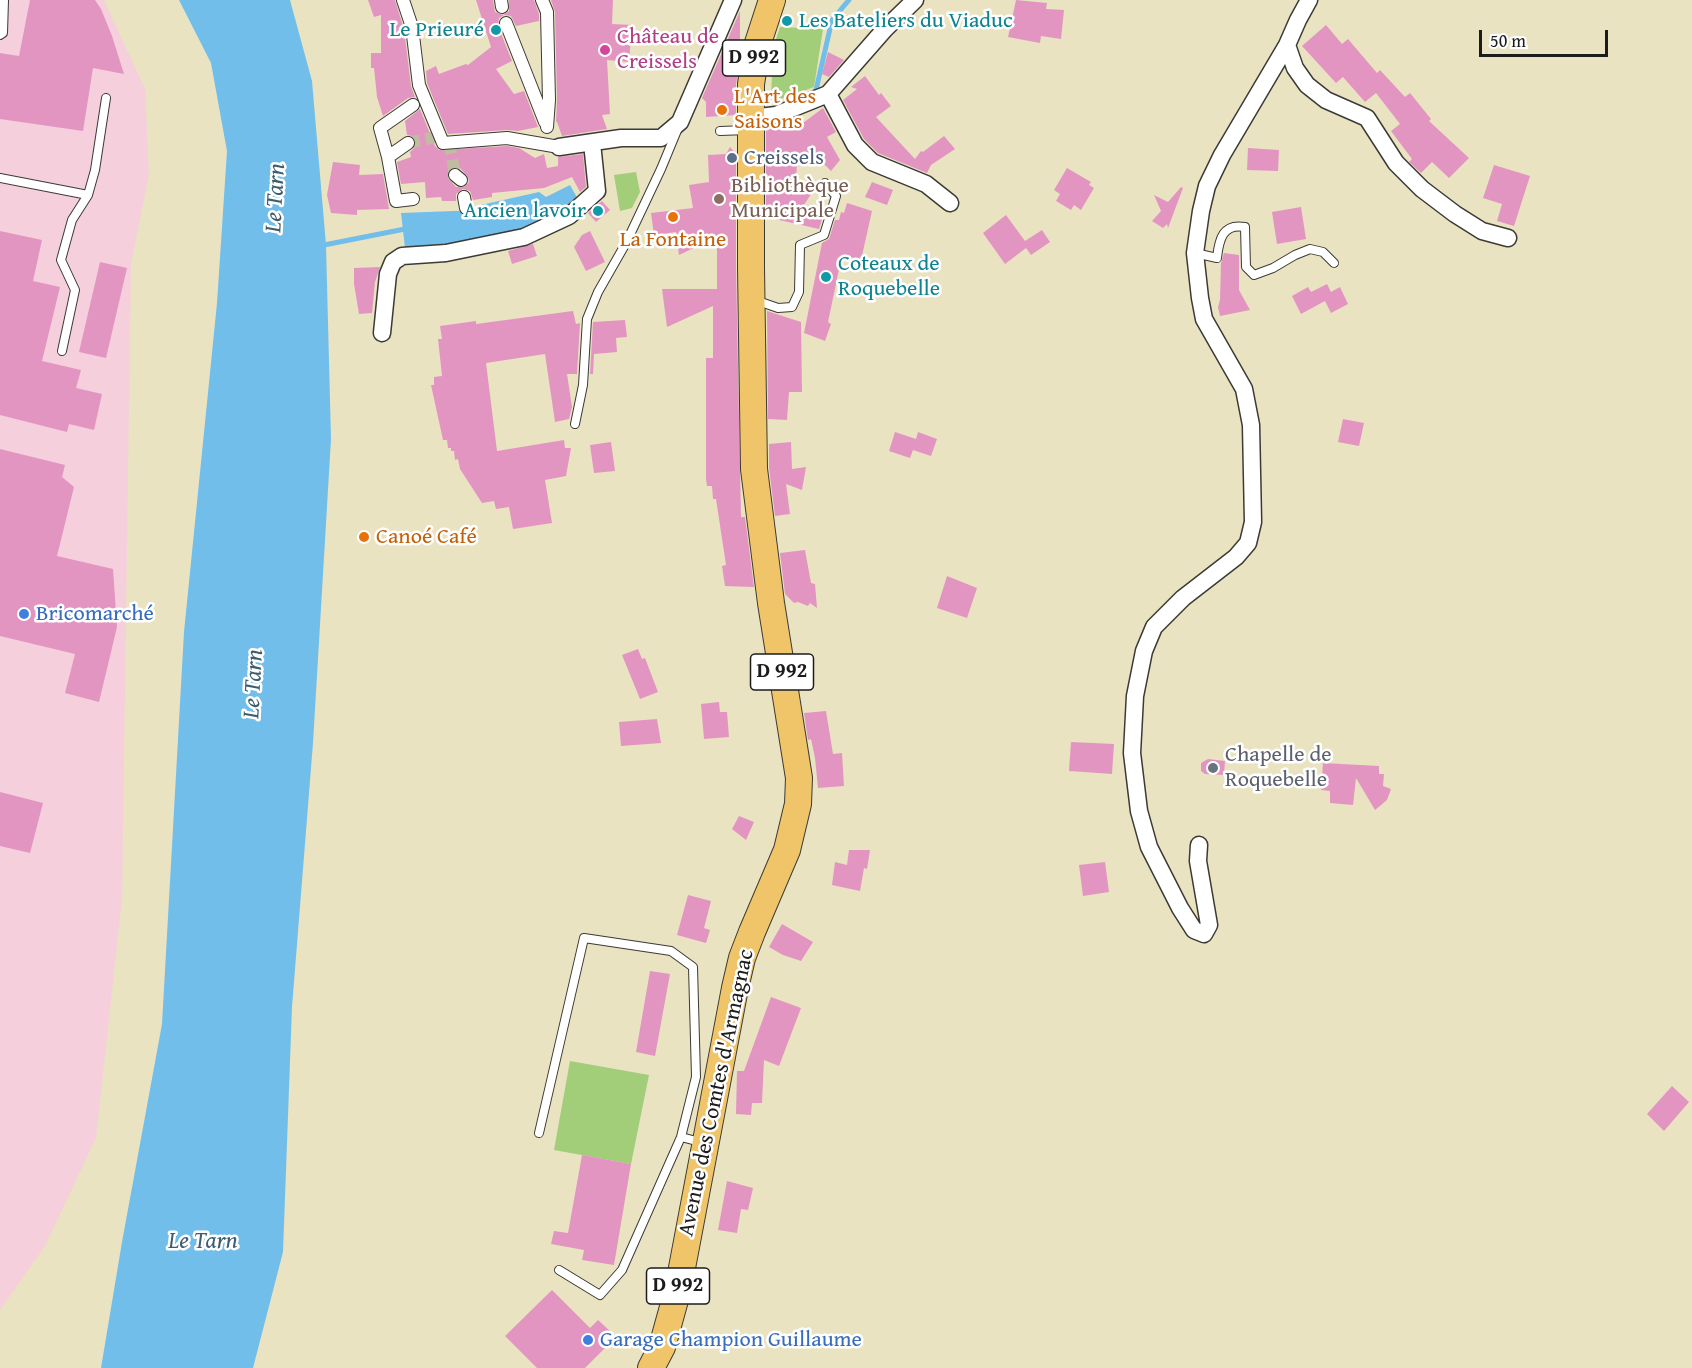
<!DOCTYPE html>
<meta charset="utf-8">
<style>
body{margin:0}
#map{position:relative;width:1692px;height:1368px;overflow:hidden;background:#e9e3c2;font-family:"Gentium Book Plus",serif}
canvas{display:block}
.scale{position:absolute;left:1479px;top:30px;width:129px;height:27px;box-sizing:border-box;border:3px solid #1c1c1c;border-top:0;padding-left:8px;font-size:18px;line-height:21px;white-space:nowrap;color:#1c1c1c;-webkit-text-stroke:4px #fff;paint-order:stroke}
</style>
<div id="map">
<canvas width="1692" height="1368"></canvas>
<div class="scale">50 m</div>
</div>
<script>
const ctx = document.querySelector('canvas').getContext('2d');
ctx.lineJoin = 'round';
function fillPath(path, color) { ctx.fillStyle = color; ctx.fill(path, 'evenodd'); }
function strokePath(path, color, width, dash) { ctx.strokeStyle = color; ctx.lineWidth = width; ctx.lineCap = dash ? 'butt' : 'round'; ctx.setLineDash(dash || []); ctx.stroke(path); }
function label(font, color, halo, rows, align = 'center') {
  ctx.font = font + ' "Gentium Book Plus",serif'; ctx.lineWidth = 5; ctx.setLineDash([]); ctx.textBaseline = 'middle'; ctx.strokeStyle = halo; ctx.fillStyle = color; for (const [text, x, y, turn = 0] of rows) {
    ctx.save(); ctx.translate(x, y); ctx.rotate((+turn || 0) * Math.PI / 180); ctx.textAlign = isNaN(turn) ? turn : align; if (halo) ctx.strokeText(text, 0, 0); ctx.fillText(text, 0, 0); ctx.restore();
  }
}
const built = new Path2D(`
 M 0,0 L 104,0 L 145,89 L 149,174 L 131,264 L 122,899 L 96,1138 L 45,1246 L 0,1310 Z`);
const green = new Path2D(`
 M 780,27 L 823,29 L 814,87 L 781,99 L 771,99 L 773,48 Z
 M 636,172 L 640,192 L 632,208 L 620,211 L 614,175 Z
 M 570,1061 L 649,1075 L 631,1164 L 554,1150 Z`);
const water = new Path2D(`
 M 179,0 L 290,0 L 312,81 L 326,245 L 331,439 L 313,743 L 292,1007 L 283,1252 L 253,1368 L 101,1368 L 122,1242 L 162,1024 L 184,632 L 217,303 L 227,151 L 211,63 Z
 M 570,185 L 579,201 L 531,230 L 448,245 L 405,248 L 401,213 L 480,210 L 481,205 L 539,192 L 546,197 Z`);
const stream = new Path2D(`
 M 812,93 L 816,90 L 832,20 L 849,0
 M 319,246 L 410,228`);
const building = new Path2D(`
 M 30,0 L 95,0 L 101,9 L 112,36 L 124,74 L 93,68 L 83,131 L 0,119 L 0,53 L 19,56 Z
 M 368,0 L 395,0 L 404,29 L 411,86 L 415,97 L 408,98 L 383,116 L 377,97 L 374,68 L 371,68 L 371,53 L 381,53 L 381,15 L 374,17 Z
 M 476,0 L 493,0 L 495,12 L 503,15 L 509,11 L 509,0 L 534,0 L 539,14 L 539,21 L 516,26 L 511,16 L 504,15 L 499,18 L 498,26 L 512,61 L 496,69 L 514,94 L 524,91 L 538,127 L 518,131 L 507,130 L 448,134 L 427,83 L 426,71 L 436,66 L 439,74 L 466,64 L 468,65 L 491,47 Z
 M 551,0 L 613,0 L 612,24 L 632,25 L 629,62 L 607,60 L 610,114 L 602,115 L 607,129 L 562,136 L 557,122 L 556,122 L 557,100 L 555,12 Z
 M 1016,0 L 1047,3 L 1046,9 L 1064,10 L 1061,39 L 1041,36 L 1040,43 L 1008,37 Z
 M 740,11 L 740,59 L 736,84 L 736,115 L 706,117 L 706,102 L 702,98 Z
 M 1326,25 L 1342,44 L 1348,39 L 1377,73 L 1380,70 L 1405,97 L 1410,93 L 1431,119 L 1429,121 L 1469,158 L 1449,178 L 1432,162 L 1421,173 L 1409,162 L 1412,159 L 1391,131 L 1400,124 L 1376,93 L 1365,102 L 1343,77 L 1336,83 L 1302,46 Z
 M 828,52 L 844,60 L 829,77 L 822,74 Z
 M 865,76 L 879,95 L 881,93 L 891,106 L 876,117 L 915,159 L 921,151 L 923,152 L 944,136 L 955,149 L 931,165 L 927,173 L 878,153 L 864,139 L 843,100 L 857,89 L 851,87 Z
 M 823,108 L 836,132 L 827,137 L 840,160 L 831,171 L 811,151 L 797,162 L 796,182 L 815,188 L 800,211 L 823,216 L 819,229 L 766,217 L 766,127 L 780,125 L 793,120 L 799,126 Z
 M 420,109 L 435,146 L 439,150 L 507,146 L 519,148 L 535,158 L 544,154 L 547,168 L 558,166 L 558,157 L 583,154 L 586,187 L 580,192 L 572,177 L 544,188 L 492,193 L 492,197 L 473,200 L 470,191 L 463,189 L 456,194 L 456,201 L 442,201 L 441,197 L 426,198 L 425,182 L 401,184 L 397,162 L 411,157 L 410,152 L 415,147 L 416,142 L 412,136 L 407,135 L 405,121 ZM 453,167 L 460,168 L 468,177 L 469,182 L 464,187 L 456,187 L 448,178 L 448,170 Z
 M 730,147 L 736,154 L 736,268 L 741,517 L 745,517 L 754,587 L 725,586 L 722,566 L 726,565 L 716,499 L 713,499 L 712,486 L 707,486 L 706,479 L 706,358 L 713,358 L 713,306 L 667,327 L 662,289 L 717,289 L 717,237 L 679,255 L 676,232 L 654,235 L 651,213 L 693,208 L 689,185 L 709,182 L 708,155 L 726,154 Z
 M 1248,148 L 1279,150 L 1278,171 L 1247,170 Z
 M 333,162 L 360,165 L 359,175 L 383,174 L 389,209 L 357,210 L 357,215 L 331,213 L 327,195 Z
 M 1494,165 L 1530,176 L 1514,226 L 1497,221 L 1502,204 L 1483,198 Z
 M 1067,168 L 1091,182 L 1089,185 L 1094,188 L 1081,210 L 1074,205 L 1071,210 L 1056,201 L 1060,194 L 1054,190 Z
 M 872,182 L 893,190 L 887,205 L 865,197 Z
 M 1181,187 L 1183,188 L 1168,228 L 1167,224 L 1163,228 L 1152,221 L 1161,211 L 1154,195 L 1168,202 Z
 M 602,201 L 610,210 L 596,222 L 588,213 Z
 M 847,203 L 872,211 L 861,260 L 842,255 L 828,322 L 831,324 L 825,341 L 804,333 L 822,243 L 829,239 L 835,220 L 839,220 L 841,212 L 844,213 Z
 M 1301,207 L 1306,239 L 1277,244 L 1272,212 Z
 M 1006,215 L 1025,241 L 1042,230 L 1050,242 L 1031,255 L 1026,248 L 1005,264 L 983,233 Z
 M 0,231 L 42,240 L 33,281 L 60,287 L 42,361 L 81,370 L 76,388 L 102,394 L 94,430 L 69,424 L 67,432 L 0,415 Z
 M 590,231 L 605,262 L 586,271 L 574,247 L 582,235 Z
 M 533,244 L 537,256 L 512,264 L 508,251 Z
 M 1224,253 L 1239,255 L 1239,290 L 1250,310 L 1220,316 L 1218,307 L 1220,300 L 1221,263 Z
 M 100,262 L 127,268 L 106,358 L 79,352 Z
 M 380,267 L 375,282 L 372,313 L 359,314 L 354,284 L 354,268 Z
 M 1327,284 L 1331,292 L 1340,287 L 1348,304 L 1331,313 L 1325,301 L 1301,314 L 1292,296 L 1308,287 L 1311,292 Z
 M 573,311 L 576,324 L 580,323 L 577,374 L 567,374 L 572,407 L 569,419 L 555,422 L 545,354 L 486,363 L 497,451 L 564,440 L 565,448 L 571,448 L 566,476 L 545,480 L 552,523 L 513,529 L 509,507 L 496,509 L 494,501 L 482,503 L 460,469 L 458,459 L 455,460 L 454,451 L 451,451 L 451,448 L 448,448 L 447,440 L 443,440 L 431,385 L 434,385 L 434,377 L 442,376 L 438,339 L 442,339 L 440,326 L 476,321 L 476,324 Z
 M 767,311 L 801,322 L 802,392 L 789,392 L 787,420 L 768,419 Z
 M 625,320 L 627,337 L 616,338 L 617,352 L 594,354 L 593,374 L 590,374 L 593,322 Z
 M 1343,419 L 1364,423 L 1359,446 L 1338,442 Z
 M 895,432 L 916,439 L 918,432 L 937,439 L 931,456 L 913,450 L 910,458 L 889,451 Z
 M 611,442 L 615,471 L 594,473 L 590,445 Z
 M 791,442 L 792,469 L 806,467 L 802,490 L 786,484 L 790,514 L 775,516 L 769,468 L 769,444 Z
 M 0,449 L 65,465 L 62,477 L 74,487 L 57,556 L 113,569 L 117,627 L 99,702 L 65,693 L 75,654 L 0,636 Z
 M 805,550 L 811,583 L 815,584 L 817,608 L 810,603 L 808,606 L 798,602 L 794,603 L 785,594 L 780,553 Z
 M 947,576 L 977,588 L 967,618 L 937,608 Z
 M 638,649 L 642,659 L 645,658 L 658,692 L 640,699 L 622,655 Z
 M 719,702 L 720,712 L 727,712 L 729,737 L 704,739 L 701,704 Z
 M 826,711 L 833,754 L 842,753 L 844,786 L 818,788 L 815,758 L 811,739 L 808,740 L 804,713 Z
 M 657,719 L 661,743 L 621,746 L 619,722 Z
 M 1071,742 L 1114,744 L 1112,774 L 1069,771 Z
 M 1208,759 L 1225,761 L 1224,775 L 1205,774 L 1201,771 L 1201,763 Z
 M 1323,763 L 1379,766 L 1379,774 L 1384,774 L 1383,786 L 1391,789 L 1387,800 L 1375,810 L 1356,778 L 1353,805 L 1330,803 L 1330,791 L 1321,790 Z
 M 0,792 L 43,803 L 30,853 L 0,846 Z
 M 739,816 L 754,822 L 746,840 L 732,829 Z
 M 849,850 L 870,850 L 867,869 L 864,868 L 860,891 L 832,885 L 835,862 L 847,865 Z
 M 1105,862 L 1109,892 L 1083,896 L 1079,865 Z
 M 688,895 L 711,901 L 704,928 L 710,930 L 706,943 L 677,935 Z
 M 782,924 L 813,942 L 801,961 L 783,955 L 769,947 Z
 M 650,971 L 670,974 L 655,1056 L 636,1052 Z
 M 771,997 L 801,1008 L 779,1066 L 764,1060 L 762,1103 L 752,1103 L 751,1115 L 736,1114 L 737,1071 L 744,1071 Z
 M 1672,1086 L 1689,1102 L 1664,1131 L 1647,1114 Z
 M 582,1155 L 631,1164 L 614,1265 L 582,1260 L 584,1250 L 551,1244 L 554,1231 L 568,1233 Z
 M 727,1181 L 753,1188 L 748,1210 L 741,1209 L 737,1233 L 718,1230 Z
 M 552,1290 L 590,1328 L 598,1320 L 611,1332 L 602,1341 L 607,1346 L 585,1368 L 537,1368 L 505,1336 Z`);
const pedestrianTunnel = new Path2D(`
 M 449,142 L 455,175
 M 408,143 L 440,136`);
const service = new Path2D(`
 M 0,35 L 3,33 L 4,0
 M 720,131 L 747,130
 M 0,178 L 88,195
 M 1195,253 L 1217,258 C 1219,239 1223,223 1245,227 L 1246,267 L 1254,275 L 1273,268 L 1295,255 L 1310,249 L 1323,252 L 1334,263
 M 755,300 L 778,308 L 792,307 L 799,292 L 800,245 L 824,235 L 836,196 L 825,183
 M 62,351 L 75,290 L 61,260 L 72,220 L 88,195 L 95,170 L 106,98
 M 575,424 L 583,385 L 587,319 L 598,292 L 626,243 L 661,169 L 678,128
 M 539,1133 L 584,938 L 671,951 L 693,967 L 696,1077 L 681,1137 L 622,1270 L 600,1295 L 559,1270
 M 681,1137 L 704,1143`);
const pedestrian = new Path2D(`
 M 403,0 L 412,27 L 419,85 L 443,143 L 507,138 L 559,147
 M 501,0 L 502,7
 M 542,0 L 547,12 L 549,100 L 547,127
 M 506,23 L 545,122
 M 388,157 L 408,143
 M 455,175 L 461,180
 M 464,197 L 466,208
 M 413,199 L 396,201 L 388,157 L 380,128 L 413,105`);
const minor = new Path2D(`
 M 1287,45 L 1295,68 L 1307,85 L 1326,100 L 1367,118 L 1396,163 L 1422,189 L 1455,214 L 1482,231 L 1508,238
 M 828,94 L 855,145 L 872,162 L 926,184 L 950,203
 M 751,118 L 776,115 L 828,94 L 885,29 L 915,0
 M 559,147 L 621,138 L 661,138 L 680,122 L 733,0
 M 382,333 L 388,274 L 393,262 L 402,256 L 446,253 L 524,237 L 569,216 L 597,191 L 592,143
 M 1199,845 L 1198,861 L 1209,925 L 1204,934 L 1194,930 L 1180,908 L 1149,847 L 1139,811 L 1132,753 L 1135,696 L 1144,651 L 1154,627 L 1183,598 L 1236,557 L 1248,543 L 1253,522 L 1251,425 L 1244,389 L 1204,319 L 1200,298 L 1195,253 L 1201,211 L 1207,186 L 1222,155 L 1287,45 L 1298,20 L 1309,0`);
const primary = new Path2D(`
 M 651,1368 L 662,1347 L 678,1289 L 735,988 L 742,958 L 752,932 L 787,850 L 798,804 L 799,778 L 771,603 L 754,469 L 751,268 L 751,84 L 757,46 L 772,0`);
const markers = [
 [787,21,6,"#0f9aa8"],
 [496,30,6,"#0f9aa8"],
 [605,50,6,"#d1479c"],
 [722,110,6,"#e8710a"],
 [732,158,6,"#5c6f8a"],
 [719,199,6,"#8d6e63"],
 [598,211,6,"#0f9aa8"],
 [673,217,6,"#e8710a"],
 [826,277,6,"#0f9aa8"],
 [364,537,6,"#e8710a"],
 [24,614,6,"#3f7fe0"],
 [1213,768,6,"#6b7280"],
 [588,1340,6,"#3f7fe0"]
];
const shields = [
 [754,58,63],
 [782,672,63],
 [678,1286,63]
];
const shieldNames = [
 ["D 992",754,58],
 ["D 992",782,672],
 ["D 992",678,1286]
];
const cultureNames = [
 ["Les Bateliers du Viaduc",799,21],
 ["Le Prieuré",484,30,"right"],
 ["Ancien lavoir",586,211,"right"],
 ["Coteaux de",838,264],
 ["Roquebelle",838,289]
];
const hotelNames = [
 ["Château de",617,37],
 ["Creissels",617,62]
];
const foodNames = [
 ["L'Art des",734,97],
 ["Saisons",734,122],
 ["La Fontaine",673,240,"center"],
 ["Canoé Café",376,537]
];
const serviceNames = [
 ["Creissels",744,158]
];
const educationNames = [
 ["Bibliothèque",731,186],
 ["Municipale",731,211]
];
const shopNames = [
 ["Bricomarché",36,614],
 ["Garage Champion Guillaume",600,1340]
];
const worshipNames = [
 ["Chapelle de",1225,755],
 ["Roquebelle",1225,780]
];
const streetNames = [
 ["Avenue des Comtes d'Armagnac",717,1093,-78]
];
const waterNames = [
 ["Le Tarn",276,198,-87],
 ["Le Tarn",254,684,-87],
 ["Le Tarn",203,1242]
];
fillPath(built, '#f5cfdb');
fillPath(green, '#a2cd79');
fillPath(water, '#71beeb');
strokePath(stream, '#71beeb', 5);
fillPath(building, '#e395c2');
strokePath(pedestrianTunnel, '#c0bba1', 12, [12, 6]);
strokePath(service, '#3b3a35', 10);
strokePath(pedestrian, '#3b3a35', 14);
strokePath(minor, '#3b3a35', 19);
strokePath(primary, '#3b3a35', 28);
strokePath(service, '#fff', 8);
strokePath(pedestrian, '#fff', 12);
strokePath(minor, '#fff', 16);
strokePath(primary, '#f0c469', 26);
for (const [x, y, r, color] of markers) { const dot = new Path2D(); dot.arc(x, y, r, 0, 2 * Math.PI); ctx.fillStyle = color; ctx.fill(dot); strokePath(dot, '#fff', 2); }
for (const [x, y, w] of shields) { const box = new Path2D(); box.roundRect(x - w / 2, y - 18, w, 36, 4.5); ctx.fillStyle = '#fff'; ctx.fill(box); strokePath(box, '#1c1c1c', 1.5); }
label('bold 21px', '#1c1c1c', null, shieldNames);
label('22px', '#0d838f', '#fff', cultureNames, 'left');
label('22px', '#b23c85', '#fff', hotelNames, 'left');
label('22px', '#c56008', '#fff', foodNames, 'left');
label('22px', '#4e5e75', '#fff', serviceNames, 'left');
label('22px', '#785e54', '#fff', educationNames, 'left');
label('22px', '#366cbe', '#fff', shopNames, 'left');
label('22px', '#5b616d', '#fff', worshipNames, 'left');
label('22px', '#1c1c1c', '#fff', streetNames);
label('italic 24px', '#3e5d6f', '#fff', waterNames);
</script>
